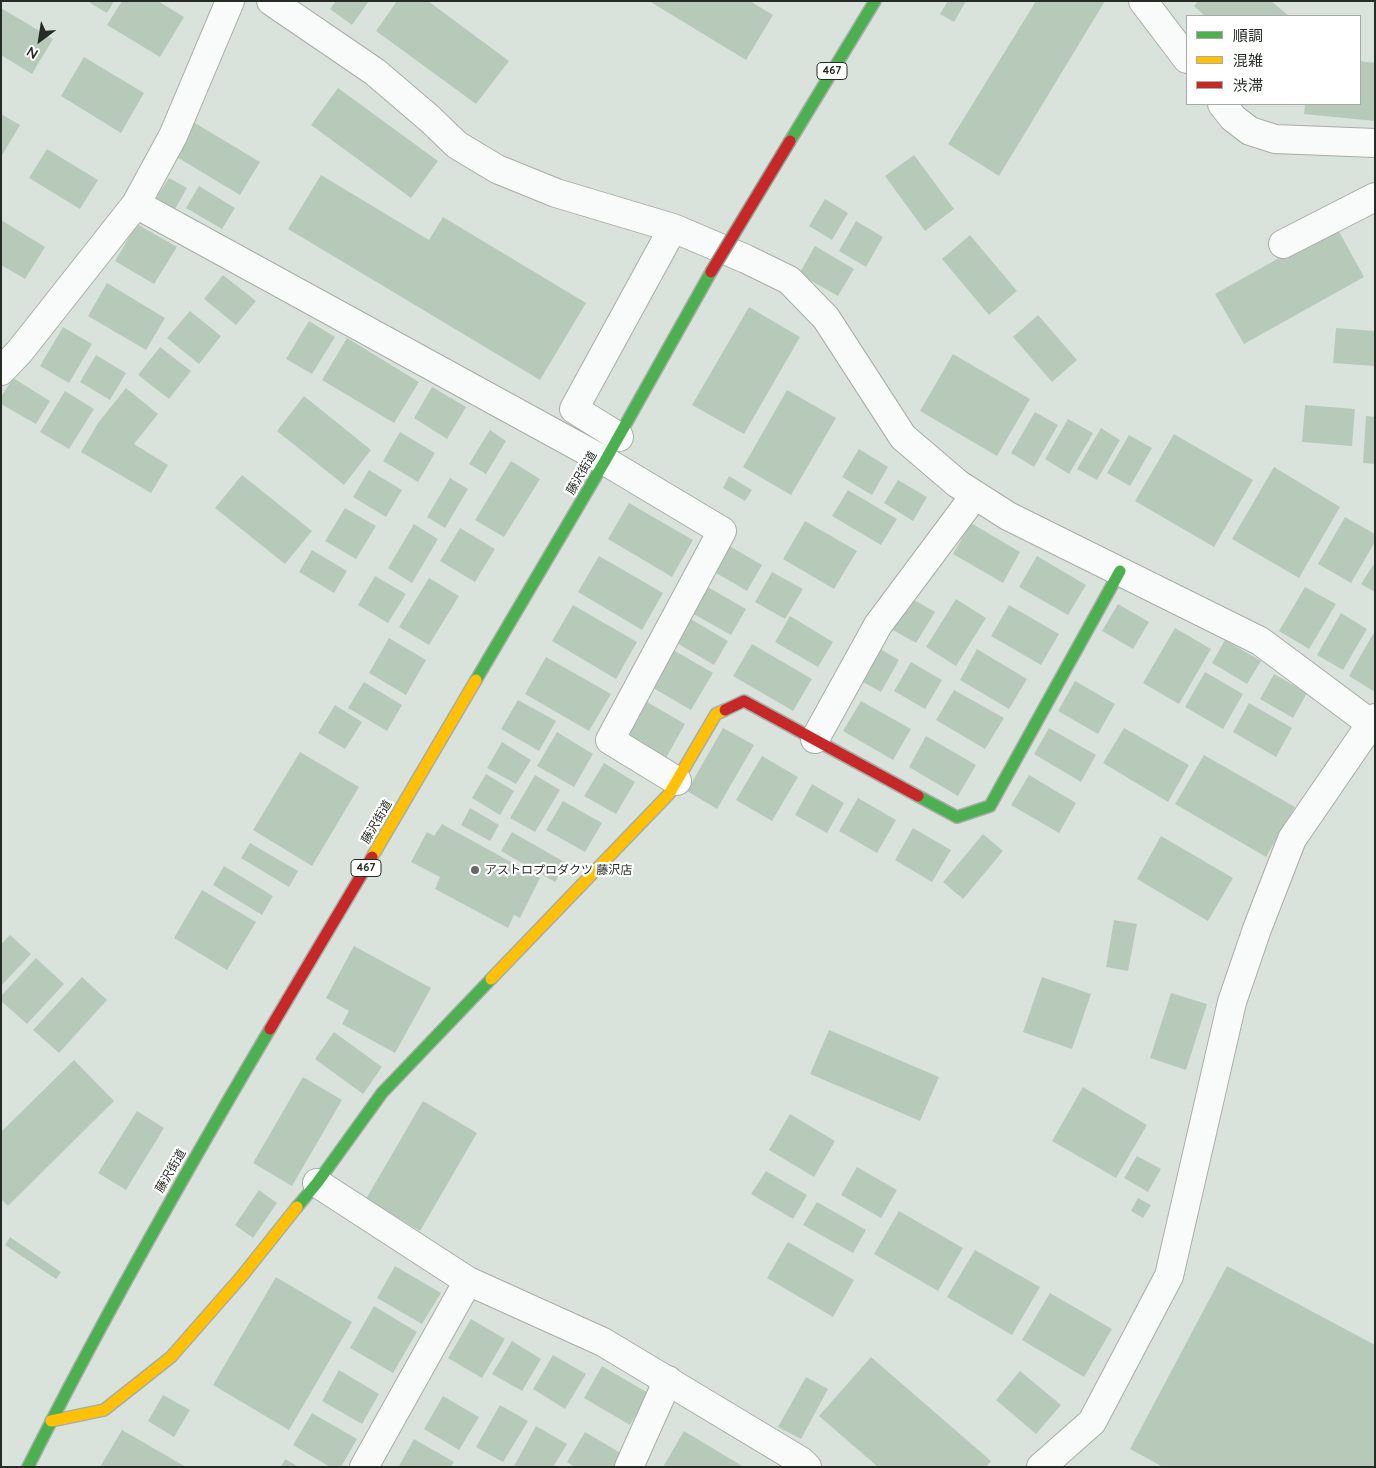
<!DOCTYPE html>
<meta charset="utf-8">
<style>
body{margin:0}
#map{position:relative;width:1376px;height:1468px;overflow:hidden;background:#dae3db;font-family:Quicksand,"Noto Sans JP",sans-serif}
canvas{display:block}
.frame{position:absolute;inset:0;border:2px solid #252b25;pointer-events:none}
.legend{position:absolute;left:1186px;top:15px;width:175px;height:90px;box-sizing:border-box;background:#fff;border:1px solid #a8aaa8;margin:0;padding:6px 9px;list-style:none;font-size:15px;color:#252b25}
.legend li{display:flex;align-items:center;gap:10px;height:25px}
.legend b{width:25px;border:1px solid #a8aaa8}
.north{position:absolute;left:15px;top:15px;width:50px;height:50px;-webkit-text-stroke:4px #fff;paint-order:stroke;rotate:211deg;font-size:14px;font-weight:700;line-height:20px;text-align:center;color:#252b25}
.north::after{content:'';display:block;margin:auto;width:18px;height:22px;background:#252b25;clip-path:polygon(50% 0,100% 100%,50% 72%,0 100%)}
</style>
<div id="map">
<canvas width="1376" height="1468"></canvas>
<div class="frame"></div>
<ul class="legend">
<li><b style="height:6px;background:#4caf50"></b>順調</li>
<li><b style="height:6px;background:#ffc107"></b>混雑</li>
<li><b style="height:6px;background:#c62828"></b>渋滞</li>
</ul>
<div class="north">N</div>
</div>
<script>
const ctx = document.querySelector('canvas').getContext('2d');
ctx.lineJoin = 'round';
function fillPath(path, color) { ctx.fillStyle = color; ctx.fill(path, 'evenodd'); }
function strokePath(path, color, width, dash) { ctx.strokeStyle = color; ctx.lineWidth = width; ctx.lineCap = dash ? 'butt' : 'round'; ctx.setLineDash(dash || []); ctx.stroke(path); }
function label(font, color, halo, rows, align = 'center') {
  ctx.font = font + ' Quicksand,"Noto Sans JP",sans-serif'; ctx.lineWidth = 4.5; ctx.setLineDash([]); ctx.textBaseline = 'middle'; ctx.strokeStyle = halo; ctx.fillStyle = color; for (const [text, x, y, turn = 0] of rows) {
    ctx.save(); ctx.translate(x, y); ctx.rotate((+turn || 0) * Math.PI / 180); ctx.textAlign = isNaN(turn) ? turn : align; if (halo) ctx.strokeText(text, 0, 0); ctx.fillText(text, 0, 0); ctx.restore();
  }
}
const building = new Path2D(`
 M 91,1 L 114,1 L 107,13 L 90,3 Z
 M 122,1 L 158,1 L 184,17 L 160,57 L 107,25 Z
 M 336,1 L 369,1 L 352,25 L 330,9 Z
 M 397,1 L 428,1 L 509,61 L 476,104 L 376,31 Z
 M 649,1 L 750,1 L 773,15 L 746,60 Z
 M 948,1 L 966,1 L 954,22 L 940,14 Z
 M 1036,1 L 1105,1 L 999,176 L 948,144 Z
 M 1198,1 L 1271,1 L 1289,16 L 1205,16 L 1194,6 Z
 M 1,8 L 53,39 L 32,74 L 1,55 Z
 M 84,57 L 144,93 L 121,133 L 61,96 Z
 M 1360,61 L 1375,63 L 1375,121 L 1304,114 L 1305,104 L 1360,104 Z
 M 338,88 L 438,161 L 411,198 L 311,125 Z
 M 1,114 L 20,125 L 1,157 Z
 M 190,120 L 260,162 L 240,195 L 170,153 Z
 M 47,149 L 98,180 L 80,209 L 29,178 Z
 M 914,155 L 954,209 L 925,231 L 885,176 Z
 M 321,175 L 429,240 L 443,217 L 586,303 L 540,380 L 288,229 Z
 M 169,178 L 187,188 L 175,209 L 156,198 Z
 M 199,186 L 235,208 L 222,229 L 186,208 Z
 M 825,199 L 848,213 L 832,240 L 809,226 Z
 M 1,220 L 45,247 L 25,279 L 1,265 Z
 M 856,221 L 883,237 L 866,267 L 839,251 Z
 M 137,224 L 177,247 L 154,284 L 115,261 Z
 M 1336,226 L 1364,277 L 1244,344 L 1215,294 Z
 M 970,235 L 1017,291 L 989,315 L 942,259 Z
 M 815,246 L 854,269 L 838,296 L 799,274 Z
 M 223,275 L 256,301 L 236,325 L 204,299 Z
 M 107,283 L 165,318 L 146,350 L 88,316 Z
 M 749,307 L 800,337 L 744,434 L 692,405 Z
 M 190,311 L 221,336 L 199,364 L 167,338 Z
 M 1038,315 L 1077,360 L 1052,382 L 1013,337 Z
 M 309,321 L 335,337 L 312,374 L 286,359 Z
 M 63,327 L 92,344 L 69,383 L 40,366 Z
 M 1336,328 L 1375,331 L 1375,366 L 1333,363 Z
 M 347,338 L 419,382 L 394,423 L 322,380 Z
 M 160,347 L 191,371 L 169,399 L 138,375 Z
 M 953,354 L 1030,399 L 997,456 L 920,411 Z
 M 96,355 L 126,373 L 110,400 L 80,382 Z
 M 13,378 L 50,401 L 36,424 L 1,404 L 1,397 Z
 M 432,387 L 466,407 L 447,439 L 414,418 Z
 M 126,388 L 158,414 L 134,444 L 168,465 L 151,493 L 81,452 L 98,423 Z
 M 787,390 L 836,418 L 791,495 L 743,467 Z
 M 65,391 L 94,409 L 69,449 L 40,432 Z
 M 304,396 L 371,450 L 344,485 L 277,431 Z
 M 1305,405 L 1355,409 L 1352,446 L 1302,442 Z
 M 1035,412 L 1058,425 L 1034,467 L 1011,453 Z
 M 1366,416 L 1375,417 L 1375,464 L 1363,463 Z
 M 1068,419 L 1093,433 L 1069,474 L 1045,459 Z
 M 1101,428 L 1120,440 L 1097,480 L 1077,469 Z
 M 490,430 L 506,441 L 486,474 L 469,464 Z
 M 400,432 L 435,453 L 418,482 L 383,461 Z
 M 1174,434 L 1253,480 L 1214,547 L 1135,501 Z
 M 1129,435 L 1152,448 L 1130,486 L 1107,473 Z
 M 859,449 L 888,467 L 872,495 L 842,477 Z
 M 511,461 L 540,479 L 504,537 L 475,520 Z
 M 1274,467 L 1340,507 L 1299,578 L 1232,539 Z
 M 369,470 L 402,490 L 386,517 L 353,497 Z
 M 242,475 L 312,531 L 285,564 L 215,508 Z
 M 729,476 L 752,490 L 745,501 L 723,488 Z
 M 450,478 L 468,489 L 445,528 L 427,517 Z
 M 898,480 L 927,497 L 913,521 L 884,503 Z
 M 848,490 L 897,519 L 881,545 L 832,516 Z
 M 629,503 L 693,540 L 672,577 L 608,539 Z
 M 345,508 L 376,526 L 356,559 L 325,541 Z
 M 1345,517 L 1375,534 L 1375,542 L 1351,583 L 1318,564 Z
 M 805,521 L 857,551 L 834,589 L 783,559 Z
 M 971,523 L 1020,552 L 1003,583 L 953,554 Z
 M 414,524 L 438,539 L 412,583 L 388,568 Z
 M 460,528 L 495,549 L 475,582 L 440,561 Z
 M 726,544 L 762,565 L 747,591 L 711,570 Z
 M 312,550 L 347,571 L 334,593 L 299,572 Z
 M 599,556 L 663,593 L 642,630 L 578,592 Z
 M 1037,556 L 1086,585 L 1068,615 L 1019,587 Z
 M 1375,562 L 1375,592 L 1361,584 Z
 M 772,572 L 803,589 L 785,619 L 755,602 Z
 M 375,576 L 406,594 L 388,623 L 358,605 Z
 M 429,578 L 459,596 L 429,645 L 399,627 Z
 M 706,586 L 746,609 L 731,635 L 690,612 Z
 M 1305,587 L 1336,604 L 1309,649 L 1279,631 Z
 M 909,597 L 935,612 L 916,643 L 891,629 Z
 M 956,599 L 986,618 L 956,666 L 926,647 Z
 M 1118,604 L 1149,622 L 1133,649 L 1102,631 Z
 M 573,605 L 637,642 L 616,679 L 552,641 Z
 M 1009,605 L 1059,634 L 1041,665 L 991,636 Z
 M 1341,613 L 1367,629 L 1343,670 L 1317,655 Z
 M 790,616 L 833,642 L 818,667 L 775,642 Z
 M 689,618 L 728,641 L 714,665 L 675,642 Z
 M 1175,628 L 1211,649 L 1179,704 L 1143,683 Z
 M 1373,634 L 1375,635 L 1375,692 L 1349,676 Z
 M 389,638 L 426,660 L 406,695 L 369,673 Z
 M 1225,640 L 1261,661 L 1247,684 L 1212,663 Z
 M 752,644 L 812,679 L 793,711 L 733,676 Z
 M 877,647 L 899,660 L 881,692 L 858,679 Z
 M 670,648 L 713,673 L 691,710 L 648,685 Z
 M 977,649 L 1027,679 L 1009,709 L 960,680 Z
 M 546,657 L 611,694 L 589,731 L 525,694 Z
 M 911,662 L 942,680 L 925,709 L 894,691 Z
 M 1205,672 L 1243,694 L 1223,729 L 1185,707 Z
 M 1274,674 L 1307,693 L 1293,718 L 1260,699 Z
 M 1075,681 L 1115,704 L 1098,734 L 1058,711 Z
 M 364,682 L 402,705 L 387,731 L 348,708 Z
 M 954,690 L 1004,718 L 985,749 L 936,720 Z
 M 642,699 L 685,724 L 666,758 L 623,732 Z
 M 518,700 L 556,721 L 539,751 L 501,729 Z
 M 861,701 L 911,729 L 893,760 L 843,731 Z
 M 1249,703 L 1292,728 L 1276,757 L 1233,732 Z
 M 335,705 L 362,722 L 345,749 L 318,733 Z
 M 723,728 L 754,745 L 717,809 L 687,791 Z
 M 1049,728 L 1096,755 L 1081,782 L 1034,754 Z
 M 1124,728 L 1189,765 L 1168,802 L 1103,763 Z
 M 557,732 L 593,754 L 574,787 L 537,766 Z
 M 926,736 L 976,765 L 958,796 L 909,767 Z
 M 502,742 L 531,760 L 516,784 L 487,768 Z
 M 300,752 L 359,787 L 312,866 L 253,830 Z
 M 1204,755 L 1295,807 L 1266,857 L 1175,804 Z
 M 762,756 L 798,777 L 772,821 L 736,800 Z
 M 604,763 L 635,782 L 616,814 L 584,796 Z
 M 486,774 L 514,791 L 500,815 L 472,798 Z
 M 535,775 L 560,790 L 535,832 L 510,818 Z
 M 1029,775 L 1076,803 L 1059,833 L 1011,805 Z
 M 812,784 L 844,803 L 827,833 L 795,815 Z
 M 858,798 L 896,820 L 877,853 L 839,831 Z
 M 563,801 L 602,823 L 585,852 L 546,830 Z
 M 470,808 L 499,825 L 490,841 L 461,825 Z
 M 442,824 L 540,878 L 520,918 L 514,915 L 508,928 L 435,889 L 440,877 L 411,862 L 427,832 L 434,836 Z
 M 913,828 L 951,850 L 932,882 L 895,860 Z
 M 512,832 L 566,863 L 555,882 L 501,851 Z
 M 983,834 L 1003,851 L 963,899 L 943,882 Z
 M 1161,836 L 1233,878 L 1208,921 L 1137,879 Z
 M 250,843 L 298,871 L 289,887 L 241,858 Z
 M 224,866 L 273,896 L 262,915 L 213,885 Z
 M 202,890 L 256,922 L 227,970 L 174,938 Z
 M 1114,920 L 1137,924 L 1128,971 L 1106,967 Z
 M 10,935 L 31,954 L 1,986 L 1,944 Z
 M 354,946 L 431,988 L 395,1053 L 342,1024 L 349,1011 L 326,998 Z
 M 36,958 L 64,984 L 27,1024 L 1,1001 L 1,996 Z
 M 82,977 L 107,1000 L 59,1053 L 33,1030 Z
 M 1042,977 L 1091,994 L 1072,1049 L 1023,1032 Z
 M 1171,993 L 1207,1004 L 1186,1070 L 1150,1058 Z
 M 829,1030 L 939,1077 L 920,1121 L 810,1074 Z
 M 334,1032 L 382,1067 L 363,1094 L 315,1059 Z
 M 74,1060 L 114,1101 L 8,1206 L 1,1199 L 1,1132 Z
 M 303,1077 L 342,1100 L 292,1186 L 253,1163 Z
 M 1083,1087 L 1147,1125 L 1116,1178 L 1052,1141 Z
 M 423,1101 L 477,1133 L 420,1231 L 366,1199 Z
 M 137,1111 L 164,1128 L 126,1190 L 98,1173 Z
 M 790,1114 L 835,1141 L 814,1177 L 769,1150 Z
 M 1137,1156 L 1161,1169 L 1148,1192 L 1124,1178 Z
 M 857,1167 L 897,1190 L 881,1218 L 841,1195 Z
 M 766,1171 L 807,1195 L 793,1219 L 751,1194 Z
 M 259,1190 L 277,1203 L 253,1238 L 235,1225 Z
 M 1138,1198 L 1151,1205 L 1143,1218 L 1131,1211 Z
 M 817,1202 L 866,1230 L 853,1253 L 803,1225 Z
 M 899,1211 L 963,1248 L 938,1291 L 874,1254 Z
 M 10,1237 L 61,1272 L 56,1279 L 5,1245 Z
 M 788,1242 L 854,1280 L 833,1317 L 767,1278 Z
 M 975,1250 L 1040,1287 L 1012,1335 L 947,1297 Z
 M 395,1266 L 441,1293 L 422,1324 L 377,1298 Z
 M 1227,1266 L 1375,1345 L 1375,1467 L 1163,1467 L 1130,1449 Z
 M 276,1277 L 352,1322 L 289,1430 L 213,1385 Z
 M 1050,1293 L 1112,1329 L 1084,1377 L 1022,1340 Z
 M 374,1306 L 417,1332 L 393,1373 L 350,1348 Z
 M 471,1319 L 505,1339 L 482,1378 L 448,1358 Z
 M 512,1341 L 541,1359 L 522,1391 L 492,1374 Z
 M 553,1355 L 586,1374 L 565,1409 L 533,1389 Z
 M 871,1357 L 991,1461 L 986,1467 L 878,1467 L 819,1416 Z
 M 602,1366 L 648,1393 L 630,1425 L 584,1398 Z
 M 339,1370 L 379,1394 L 362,1424 L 322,1401 Z
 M 1020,1371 L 1061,1405 L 1036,1434 L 996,1400 Z
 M 806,1377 L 828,1389 L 801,1439 L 778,1427 Z
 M 163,1395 L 190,1410 L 174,1437 L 148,1421 Z
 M 443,1396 L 479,1417 L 459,1450 L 424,1429 Z
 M 500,1405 L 528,1421 L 503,1462 L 476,1447 Z
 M 312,1413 L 357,1439 L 341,1467 L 330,1467 L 293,1445 Z
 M 536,1426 L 567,1444 L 553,1467 L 516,1467 L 514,1466 Z
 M 122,1430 L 186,1467 L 100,1467 Z
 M 684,1431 L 744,1467 L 663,1467 Z
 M 585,1432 L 624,1455 L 618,1467 L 575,1467 L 567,1462 Z
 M 414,1439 L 454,1462 L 451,1467 L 399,1466 Z
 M 285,1459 L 299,1467 L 281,1467 Z`);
const street = new Path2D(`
 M 271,1 L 375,72 L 430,119 L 457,145 L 497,169 L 556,193 L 673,228 L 746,259 L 789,280 L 826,318 L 903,437 L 958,484 L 1008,516 L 1260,641 L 1370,723
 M 1143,1 L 1187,59
 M 1222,104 L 1233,118 L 1250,131 L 1275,139 L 1375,143
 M 136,204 L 605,461 L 722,531 L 610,740 L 677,781
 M 1283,244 L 1375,197
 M 1,371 L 20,351 L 136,204 L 173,136 L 230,1
 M 619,437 L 574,409 L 673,228
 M 815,739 L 878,625 L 975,495
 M 317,1183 L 468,1281 L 603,1342 L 801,1461 L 807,1467
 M 364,1467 L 468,1281
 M 629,1467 L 668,1380
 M 1041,1467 L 1092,1422 L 1169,1276 L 1232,1002 L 1257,929 L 1292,839 L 1375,718`);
const fast = new Path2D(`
 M 790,141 L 875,1
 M 476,680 L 605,461 L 711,272
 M 918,796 L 957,817 L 990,806 L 1120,571
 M 297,1207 L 317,1183 L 382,1093 L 491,979
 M 28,1467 C 103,1318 185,1173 270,1029`);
const slow = new Path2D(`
 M 372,857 L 476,680
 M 491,979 L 669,794 L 716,714 L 725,710
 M 51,1421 L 104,1410 L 171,1357 L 242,1276 L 297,1207`);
const jam = new Path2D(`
 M 725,710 L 744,701 L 918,796
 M 270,1029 L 372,857`);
const jamBridge = new Path2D(`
 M 711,272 L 790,141`);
const markers = [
 [475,870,5,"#646b65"]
];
const shields = [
 [832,71,30],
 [366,868,30]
];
const shieldNames = [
 ["467",832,71],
 ["467",366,868]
];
const streetNames = [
 ["藤沢街道",582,473,-60],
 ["藤沢街道",377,822,-60],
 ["藤沢街道",171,1171,-60]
];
const poiNames = [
 ["アストロプロダクツ 藤沢店",485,870]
];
fillPath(building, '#b7cab9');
strokePath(street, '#a6ada7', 30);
strokePath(fast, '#a6ada7', 14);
strokePath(slow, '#a6ada7', 14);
strokePath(jam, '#a6ada7', 14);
strokePath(street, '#f9fbfa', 28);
strokePath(fast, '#4caf50', 11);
strokePath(slow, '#ffc107', 11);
strokePath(jam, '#c62828', 11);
strokePath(jamBridge, '#8fa092', 14, []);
strokePath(jamBridge, '#c62828', 11);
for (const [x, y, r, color] of markers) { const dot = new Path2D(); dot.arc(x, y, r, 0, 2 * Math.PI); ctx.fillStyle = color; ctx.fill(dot); strokePath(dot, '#fff', 2); }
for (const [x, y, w] of shields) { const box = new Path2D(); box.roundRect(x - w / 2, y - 8.5, w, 17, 4); ctx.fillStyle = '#fff'; ctx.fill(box); strokePath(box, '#252b25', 1); }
label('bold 11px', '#252b25', null, shieldNames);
label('12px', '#252b25', '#fff', streetNames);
label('12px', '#252b25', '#fff', poiNames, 'left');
</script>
